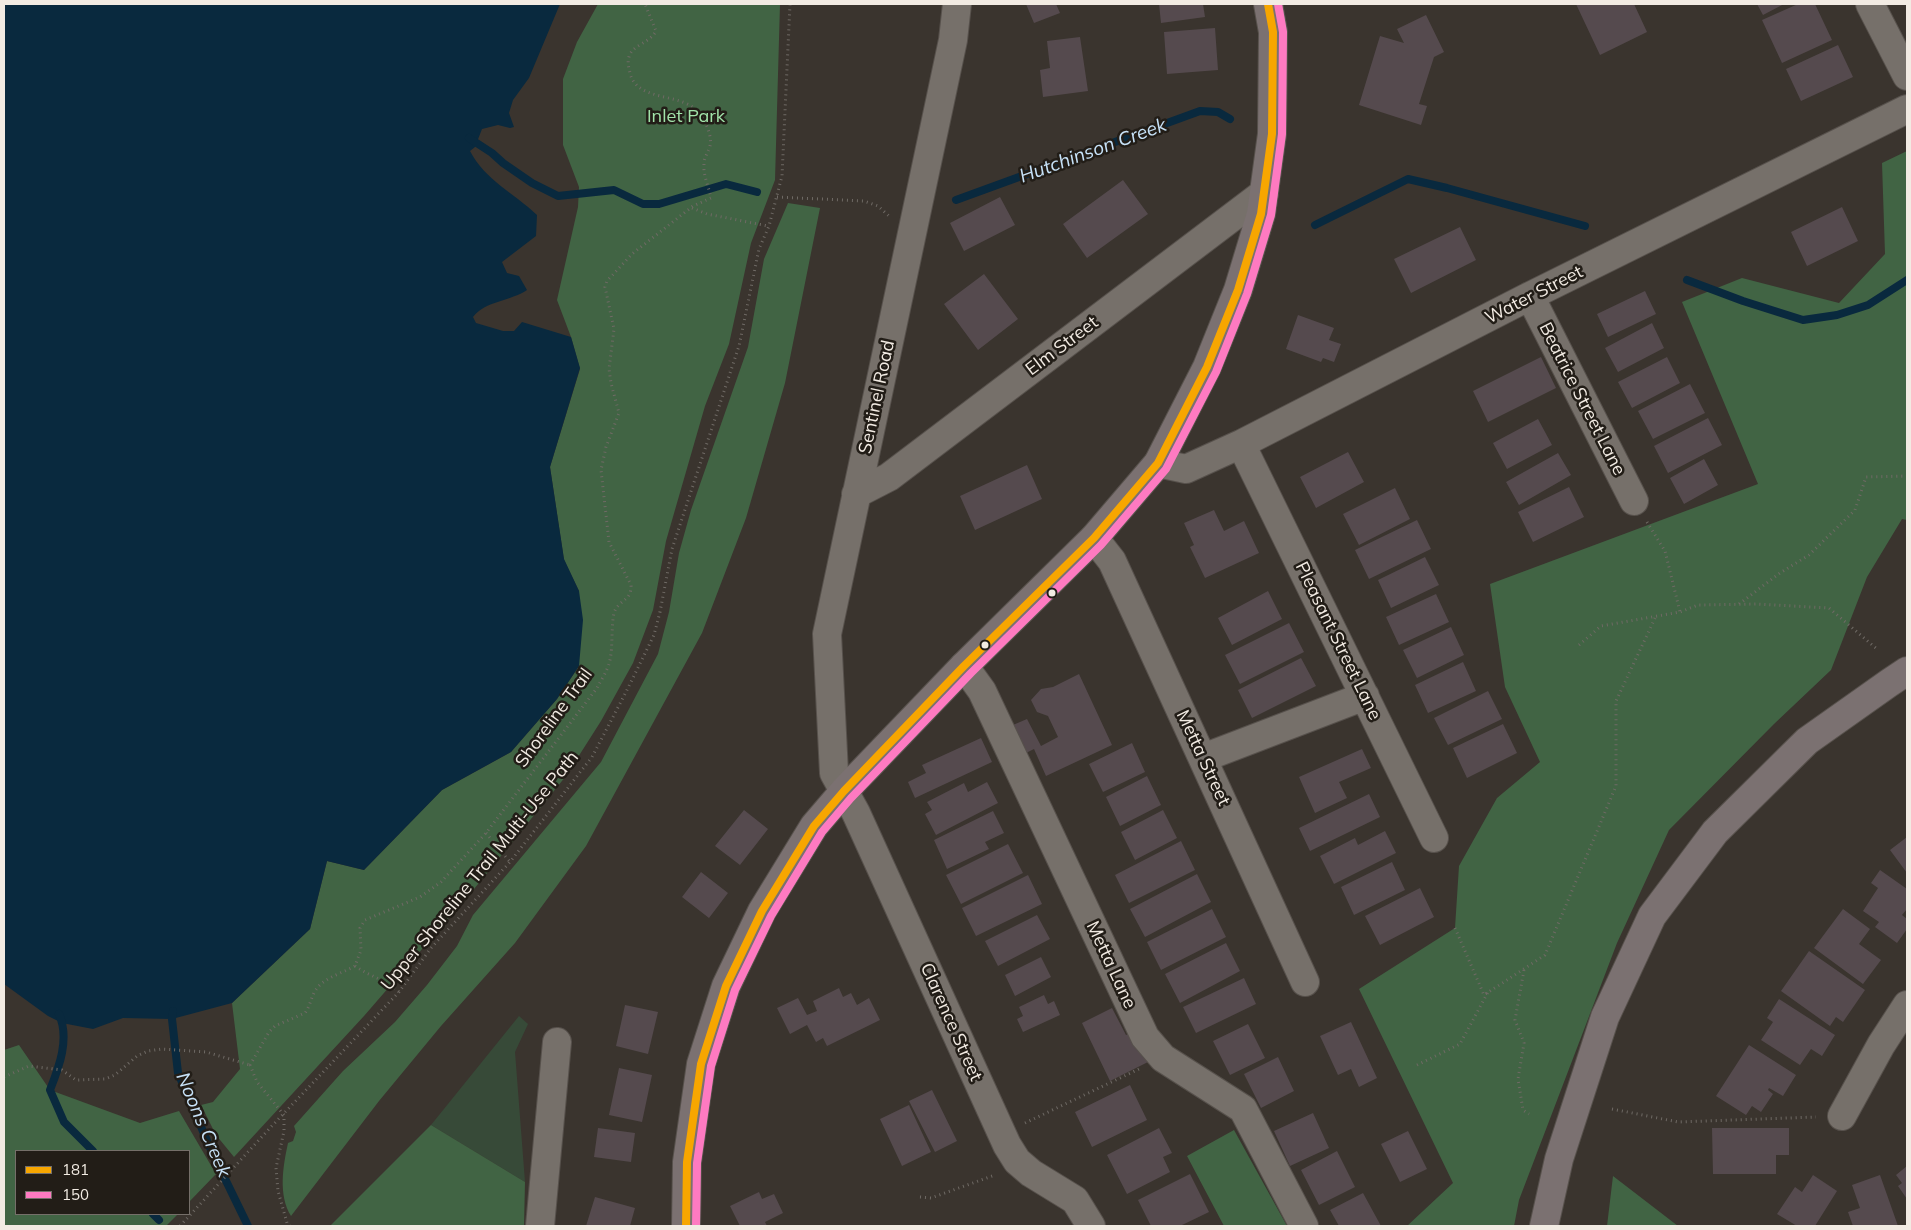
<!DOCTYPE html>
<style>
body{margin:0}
#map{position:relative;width:1911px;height:1230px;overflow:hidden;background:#3a342e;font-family:Mulish,sans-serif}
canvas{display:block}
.frame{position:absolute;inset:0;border:5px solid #f2ebe3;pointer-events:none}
.legend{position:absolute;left:15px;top:1150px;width:175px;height:65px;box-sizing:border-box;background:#221d17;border:1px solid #756f69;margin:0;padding:6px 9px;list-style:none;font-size:15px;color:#f2ebe3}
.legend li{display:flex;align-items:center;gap:10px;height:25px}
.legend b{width:25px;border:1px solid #756f69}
</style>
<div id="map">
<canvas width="1911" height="1230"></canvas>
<div class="frame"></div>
<ul class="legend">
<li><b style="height:6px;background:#f7a600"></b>181</li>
<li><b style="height:6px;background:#fe7ac1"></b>150</li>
</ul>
</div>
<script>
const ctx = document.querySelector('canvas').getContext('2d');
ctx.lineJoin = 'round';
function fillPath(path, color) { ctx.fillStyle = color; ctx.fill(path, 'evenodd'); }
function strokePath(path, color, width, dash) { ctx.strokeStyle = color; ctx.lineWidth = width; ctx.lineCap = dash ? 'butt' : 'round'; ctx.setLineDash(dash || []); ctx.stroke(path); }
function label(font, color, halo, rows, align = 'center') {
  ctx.font = font + ' Mulish,sans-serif'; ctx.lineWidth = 5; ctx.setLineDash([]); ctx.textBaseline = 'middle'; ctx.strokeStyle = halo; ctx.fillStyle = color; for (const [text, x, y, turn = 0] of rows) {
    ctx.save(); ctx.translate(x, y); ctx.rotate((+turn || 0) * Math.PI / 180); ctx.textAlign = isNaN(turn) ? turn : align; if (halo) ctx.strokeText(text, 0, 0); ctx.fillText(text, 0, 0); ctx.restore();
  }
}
const green = new Path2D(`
 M 519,1016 L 528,1024 L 515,1052 L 525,1182 L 431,1125 Z`);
const forest = new Path2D(`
 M 598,4 L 780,4 L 775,180 L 751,243 L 729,344 L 705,406 L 666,541 L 653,610 L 633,663 L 601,721 L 566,776 L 474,889 L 364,1016 L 234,1157 L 216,1135 L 201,1105 L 213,1102 L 240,1069 L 232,1003 L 310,929 L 327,861 L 364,870 L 442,790 L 511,752 L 557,699 L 579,666 L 579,591 L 564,560 L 550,467 L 580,369 L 571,337 L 557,300 L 578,207 L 579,187 L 563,145 L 563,79 L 577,42 Z
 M 1907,151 L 1907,520 L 1902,519 L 1867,577 L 1831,670 L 1774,724 L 1669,830 L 1617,943 L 1519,1200 L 1514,1226 L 1407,1226 L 1453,1183 L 1359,989 L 1455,928 L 1459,866 L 1497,798 L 1540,762 L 1505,687 L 1490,584 L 1758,484 L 1682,302 L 1742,278 L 1839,303 L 1885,254 L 1882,163 Z
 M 788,203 L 820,208 L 785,383 L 746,518 L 702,633 L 586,846 L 515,943 L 441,1026 L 379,1101 L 291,1216 C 278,1195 283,1166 288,1143 L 293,1141 L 296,1132 L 294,1126 L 343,1071 L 395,1022 L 427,985 L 457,946 L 473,915 L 601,762 L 658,654 L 669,612 L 679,553 L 691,510 L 748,347 L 764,259 Z
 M 19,1045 L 50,1090 L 140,1123 L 179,1111 L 216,1174 L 189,1202 L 189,1151 L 16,1151 L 16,1214 L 178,1214 L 166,1226 L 4,1226 L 4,1050 Z
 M 431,1125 L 525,1182 L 524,1226 L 330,1226 Z
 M 1234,1130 L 1287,1226 L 1224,1226 L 1187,1156 Z
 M 1613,1176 L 1678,1226 L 1607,1226 Z`);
const water = new Path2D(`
 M 4,4 L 560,4 L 529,78 L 513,100 L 509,113 L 514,127 L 510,128 L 498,125 L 482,129 L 475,147 L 470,151 C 485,180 514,193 537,215 L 536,236 L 502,262 L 507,273 L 519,276 L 527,290 C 511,301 485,301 473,317 L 476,323 L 503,331 L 514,331 L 522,322 L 571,337 L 580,368 L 550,467 L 564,559 L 579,591 L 583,620 L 579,666 L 557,699 L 511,752 L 442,790 L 364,870 L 327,861 L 310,929 L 232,1003 L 172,1019 L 123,1018 L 93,1029 L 62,1023 L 48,1016 L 4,984 Z`);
const stream = new Path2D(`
 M 469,138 L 492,153 L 503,163 L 532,183 L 558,196 L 614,190 L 643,204 L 659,204 L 726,184 L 757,192
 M 956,200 L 1200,111 L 1218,112 L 1230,119
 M 1315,225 L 1408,179 L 1447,188 L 1585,226
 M 1687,280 L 1743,301 L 1803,320 L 1837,315 L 1868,305 L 1907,280
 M 173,1011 L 172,1019 L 178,1073 L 211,1150 L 248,1226
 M 59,1014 C 70,1039 59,1067 50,1090 L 64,1122 L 93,1151
 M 153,1214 L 159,1220`);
const building = new Path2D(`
 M 1026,4 L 1056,4 L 1060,13 L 1034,23 Z
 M 1159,4 L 1203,4 L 1205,17 L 1161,23 Z
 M 1576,4 L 1634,4 L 1647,32 L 1600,55 Z
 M 1757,4 L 1784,4 L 1763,15 Z
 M 1798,4 L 1815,4 L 1832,40 L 1782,63 L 1762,20 Z
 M 1426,15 L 1444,52 L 1434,57 L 1419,104 L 1427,106 L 1421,125 L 1359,105 L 1380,36 L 1404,43 L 1397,29 Z
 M 1215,28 L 1218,70 L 1167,74 L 1164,32 Z
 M 1080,37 L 1088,91 L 1043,97 L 1040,70 L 1050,68 L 1047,41 Z
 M 1838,45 L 1853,77 L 1801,101 L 1786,69 Z
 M 1123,180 L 1148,214 L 1087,258 L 1063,224 Z
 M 1000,197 L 1015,225 L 964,251 L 950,223 Z
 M 1842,207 L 1858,241 L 1807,266 L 1791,232 Z
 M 1460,227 L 1476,260 L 1411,293 L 1394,259 Z
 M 984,274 L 1018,319 L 978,350 L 944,304 Z
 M 1645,291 L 1656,314 L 1608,337 L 1597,314 Z
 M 1298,315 L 1334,328 L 1329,340 L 1341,344 L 1334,362 L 1323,358 L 1321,362 L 1286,349 Z
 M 1652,323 L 1664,348 L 1618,372 L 1605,348 Z
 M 1541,357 L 1556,388 L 1488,422 L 1473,391 Z
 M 1667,357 L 1680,383 L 1632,408 L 1618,382 Z
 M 1690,384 L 1705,413 L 1653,439 L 1638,411 Z
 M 1708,418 L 1722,445 L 1668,473 L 1654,446 Z
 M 1538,419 L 1552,445 L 1507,469 L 1493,443 Z
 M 1348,452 L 1364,482 L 1316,508 L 1300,477 Z
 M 1558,453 L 1571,475 L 1519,505 L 1506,482 Z
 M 1704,459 L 1718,485 L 1684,504 L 1670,478 Z
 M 1027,465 L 1042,499 L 975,530 L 960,496 Z
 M 1569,487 L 1584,517 L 1533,542 L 1518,512 Z
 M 1395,488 L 1410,519 L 1359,545 L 1343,514 Z
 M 1214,510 L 1224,531 L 1244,521 L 1259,553 L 1205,578 L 1190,547 L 1194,545 L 1184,523 Z
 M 1417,520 L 1431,549 L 1369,579 L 1355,550 Z
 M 1425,557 L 1439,585 L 1391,608 L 1378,580 Z
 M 1268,591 L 1282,619 L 1232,645 L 1218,618 Z
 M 1436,594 L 1449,622 L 1399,645 L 1386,617 Z
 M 1289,623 L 1304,652 L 1240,684 L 1225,655 Z
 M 1451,627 L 1464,655 L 1417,678 L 1403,650 Z
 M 1301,658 L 1316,686 L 1252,718 L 1238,690 Z
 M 1463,662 L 1476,691 L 1428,713 L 1415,685 Z
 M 1079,674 L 1112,745 L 1046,776 L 1034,749 L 1026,753 L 1013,725 L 1027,719 L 1041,746 L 1058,737 L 1048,716 L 1037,712 L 1031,700 L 1041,689 L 1053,687 Z
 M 1488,691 L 1502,719 L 1448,745 L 1434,718 Z
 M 1503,724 L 1517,753 L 1467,778 L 1453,748 Z
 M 981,738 L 992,762 L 915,798 L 908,782 L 926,773 L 922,765 Z
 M 1132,743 L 1145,772 L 1103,792 L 1089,764 Z
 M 1362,749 L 1371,768 L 1339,782 L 1347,798 L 1315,813 L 1299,777 Z
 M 1147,776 L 1161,805 L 1120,826 L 1106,797 Z
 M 987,782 L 998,803 L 936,835 L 925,814 L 932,810 L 927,802 L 964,783 L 968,792 Z
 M 1369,794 L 1380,817 L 1310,851 L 1299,828 Z
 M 744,810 L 768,829 L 740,865 L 715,846 Z
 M 1163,810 L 1177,838 L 1135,860 L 1121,832 Z
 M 993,811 L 1004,833 L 985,842 L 989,849 L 947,869 L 934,840 Z
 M 1385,831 L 1396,853 L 1334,884 L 1320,856 L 1355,838 L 1358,845 Z
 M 1907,837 L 1907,873 L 1890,850 Z
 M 1181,841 L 1195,870 L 1129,903 L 1115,875 Z
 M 1008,844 L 1023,873 L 961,904 L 946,875 Z
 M 1392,862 L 1405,890 L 1354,915 L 1341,887 Z
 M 1880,870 L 1907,889 L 1907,909 L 1902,915 L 1907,919 L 1907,929 L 1897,943 L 1875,927 L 1879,922 L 1863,911 L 1878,888 L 1871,883 Z
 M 701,872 L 728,893 L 709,918 L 682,897 Z
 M 1197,874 L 1211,902 L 1145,937 L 1130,909 Z
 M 1028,875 L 1042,904 L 976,936 L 962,908 Z
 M 1420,888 L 1434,917 L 1380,945 L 1365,916 Z
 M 1212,909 L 1226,937 L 1161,970 L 1147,942 Z
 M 1843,909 L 1870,929 L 1859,944 L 1881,960 L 1863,984 L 1814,948 Z
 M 1037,915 L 1050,939 L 998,966 L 985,941 Z
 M 1226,943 L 1240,971 L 1180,1003 L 1165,974 Z
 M 1809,951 L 1865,990 L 1843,1022 L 1836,1017 L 1830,1026 L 1781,991 Z
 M 1041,957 L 1051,977 L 1015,996 L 1005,975 Z
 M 1244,978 L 1256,1004 L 1196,1033 L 1183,1007 Z
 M 839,988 L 843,997 L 851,993 L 857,1005 L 869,998 L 880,1020 L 827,1046 L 823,1038 L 816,1042 L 807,1025 L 790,1034 L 777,1008 L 798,998 L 807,1015 L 817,1011 L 813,1001 Z
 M 1044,995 L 1048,1004 L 1054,1001 L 1060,1015 L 1023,1032 L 1017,1019 L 1023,1016 L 1019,1007 Z
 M 1779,999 L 1835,1035 L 1822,1056 L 1811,1049 L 1800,1065 L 1761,1040 L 1773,1022 L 1767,1018 Z
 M 625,1005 L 658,1012 L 648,1054 L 616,1046 Z
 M 1112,1008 L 1126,1035 L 1133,1032 L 1148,1062 L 1110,1081 L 1082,1023 Z
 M 1351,1022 L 1377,1078 L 1359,1087 L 1351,1069 L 1338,1075 L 1320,1036 Z
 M 1248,1024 L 1265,1058 L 1230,1075 L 1213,1041 Z
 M 1749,1045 L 1796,1075 L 1783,1096 L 1769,1088 L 1768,1090 L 1773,1094 L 1761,1112 L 1752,1106 L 1746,1115 L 1716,1096 Z
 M 1278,1057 L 1294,1091 L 1261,1108 L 1244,1074 Z
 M 619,1068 L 652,1075 L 642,1122 L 609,1115 Z
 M 1130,1085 L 1147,1120 L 1092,1147 L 1075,1112 Z
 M 932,1090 L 957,1141 L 935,1152 L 909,1101 Z
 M 909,1105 L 931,1152 L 902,1166 L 880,1119 Z
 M 1313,1113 L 1329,1148 L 1290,1166 L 1274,1131 Z
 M 598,1128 L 635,1133 L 631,1162 L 594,1157 Z
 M 1159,1128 L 1172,1153 L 1163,1157 L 1170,1172 L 1127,1194 L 1107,1155 Z
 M 1712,1128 L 1789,1128 L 1789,1155 L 1776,1155 L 1776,1174 L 1713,1174 Z
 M 1408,1131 L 1427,1169 L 1400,1182 L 1381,1144 Z
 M 1337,1151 L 1355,1187 L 1319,1205 L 1301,1170 Z
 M 1907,1166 L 1907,1199 L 1898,1186 L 1902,1183 L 1896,1175 Z
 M 1190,1174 L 1209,1212 L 1180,1226 L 1151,1226 L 1138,1200 Z
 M 1813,1175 L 1837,1191 L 1815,1226 L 1797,1226 L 1777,1214 L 1795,1187 L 1802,1192 Z
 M 1880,1175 L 1898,1226 L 1853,1226 L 1848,1212 L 1860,1208 L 1852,1185 Z
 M 759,1192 L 762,1199 L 774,1194 L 783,1213 L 765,1222 L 767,1226 L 740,1226 L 730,1206 Z
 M 1363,1193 L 1381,1226 L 1339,1226 L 1330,1210 Z
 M 595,1197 L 635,1208 L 630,1226 L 586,1226 Z`);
const path = new Path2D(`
 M 777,197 L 864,201 L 878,206 L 889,216
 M 692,208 L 707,214 L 768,226
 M 1647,522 L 1665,551 L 1680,612
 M 1739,604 L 1780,573 L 1809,555 L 1855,510 L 1866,477 L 1907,476
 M 1579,645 L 1601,626 L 1680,612 L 1698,605 L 1757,604 L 1829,608 L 1877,649
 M 486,833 L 510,862
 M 1455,928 L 1484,995 L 1545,955 L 1616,786 L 1616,701 L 1656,616
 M 355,966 C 369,976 386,980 399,992
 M 1524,970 L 1515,1020 L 1524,1043 L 1518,1079 L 1523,1110 L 1529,1114
 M 250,1065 L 269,1032 L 275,1026 L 305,1013 C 310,1006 311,998 315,991 C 324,977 341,974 355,966 L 361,950 L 360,928 L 365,920 L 420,897 L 441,882 L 486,833 L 597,688 C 601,680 608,670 610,660 C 613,646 611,627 614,613 C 618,600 632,601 631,585 L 609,542 L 601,470 L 606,447 L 619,413 L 611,383 L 609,369 L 614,329 L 605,287 L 607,281 L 632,254 L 693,206 L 711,198 C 709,187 703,176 704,164 C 704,157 708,153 710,146 C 713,134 702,112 691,106 C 672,94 636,99 630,73 C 629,68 627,63 629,57 C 632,45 650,43 656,31 L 645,4
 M 250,1065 L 257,1082 L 284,1115 L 284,1131 L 276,1168 L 278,1191 L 287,1223 L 290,1226
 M 1417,1065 L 1460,1044 L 1488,992
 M 4,1077 L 29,1066 L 62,1070 L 76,1080 L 105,1079 L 115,1075 L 137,1056 L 148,1051 L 162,1049 L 206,1052 L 250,1065
 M 1612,1109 L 1678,1122 L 1816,1117
 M 1025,1123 L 1139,1069
 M 920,1197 L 931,1198 L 995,1175
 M 180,1226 L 270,1128 L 399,992 L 431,948 L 510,862 L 592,757 L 625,694 L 654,635 L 660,612 L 672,549 L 739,346 L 759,249 L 769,226 L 782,176 L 790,4`);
const minor = new Path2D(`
 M 957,4 L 953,40 L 827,634 L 834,773 L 856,813 L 1007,1145 L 1017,1161 L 1031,1173 L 1075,1200 L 1091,1226
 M 1870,4 L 1907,76
 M 1530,296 L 1634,501
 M 1241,444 L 1434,838
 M 1158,463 L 1186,469 L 1241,444 L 1526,298 L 1907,109
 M 856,494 L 889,477 L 1264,193
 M 1094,538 L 1112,561 L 1305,982
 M 964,666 L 982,691 L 1145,1037 L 1163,1058 L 1243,1109 L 1304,1226
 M 1203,758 L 1365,696
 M 1842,1116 L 1881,1045 L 1907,1005
 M 540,1226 L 557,1042`);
const major = new Path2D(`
 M 686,1226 L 687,1162 L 701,1064 L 726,986 L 762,911 L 814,826 L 844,791 L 964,666 L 1094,538 L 1158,463 L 1207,367 L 1238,290 L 1261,214 L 1272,134 L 1273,32 L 1268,4
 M 1544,1226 L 1559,1159 L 1605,1017 L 1652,916 L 1715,832 L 1807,741 L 1889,683 L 1907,671`);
const bus1 = new Path2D(`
 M 686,1226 L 687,1162 L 701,1064 L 726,986 L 762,911 L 814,826 L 844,791 L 964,666 L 1094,538 L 1158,463 L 1207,367 L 1238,290 L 1261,214 L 1272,134 L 1273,32 L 1268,4`);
const bus2 = new Path2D(`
 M 696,1226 L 697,1163 L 711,1066 L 735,990 L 771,916 L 822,832 L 851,798 L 971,673 L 1101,545 L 1166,469 L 1216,372 L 1247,294 L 1271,215 L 1282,134 L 1283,32 L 1278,4`);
const markers = [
 [1052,593,4.5,"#f2ebe3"],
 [985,645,4.5,"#f2ebe3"]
];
const parkNames = [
 ["Inlet Park",686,117]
];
const streetNames = [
 ["Water Street",1534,295,-27],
 ["Elm Street",1062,346,-37],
 ["Sentinel Road",877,397,-78],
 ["Beatrice Street Lane",1582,399,63],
 ["Pleasant Street Lane",1338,641,64],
 ["Shoreline Trail",554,718,-54],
 ["Metta Street",1203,758,65],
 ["Upper Shoreline Trail Multi-Use Path",480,871,-51],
 ["Metta Lane",1111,965,65],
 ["Clarence Street",951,1022,66]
];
const waterNames = [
 ["Hutchinson Creek",1093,151,-20],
 ["Noons Creek",203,1125,67]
];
fillPath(green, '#374a38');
fillPath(forest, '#416444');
fillPath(water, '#09293e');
strokePath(stream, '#09293e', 8);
fillPath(building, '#554a4e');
strokePath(minor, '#57514c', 30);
strokePath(major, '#57514c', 30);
strokePath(path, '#6f6a65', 3, [1, 4]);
strokePath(minor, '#76706a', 28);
strokePath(major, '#7b7171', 28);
strokePath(bus1, '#f7a600', 8);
strokePath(bus2, '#fe7ac1', 8);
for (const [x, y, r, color] of markers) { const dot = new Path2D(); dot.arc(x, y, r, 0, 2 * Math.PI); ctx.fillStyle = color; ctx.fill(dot); strokePath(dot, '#221d17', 2); }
label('18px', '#a2e4aa', '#221d17', parkNames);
label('18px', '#f2ebe3', '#221d17', streetNames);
label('italic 19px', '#c7e2f8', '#221d17', waterNames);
</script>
